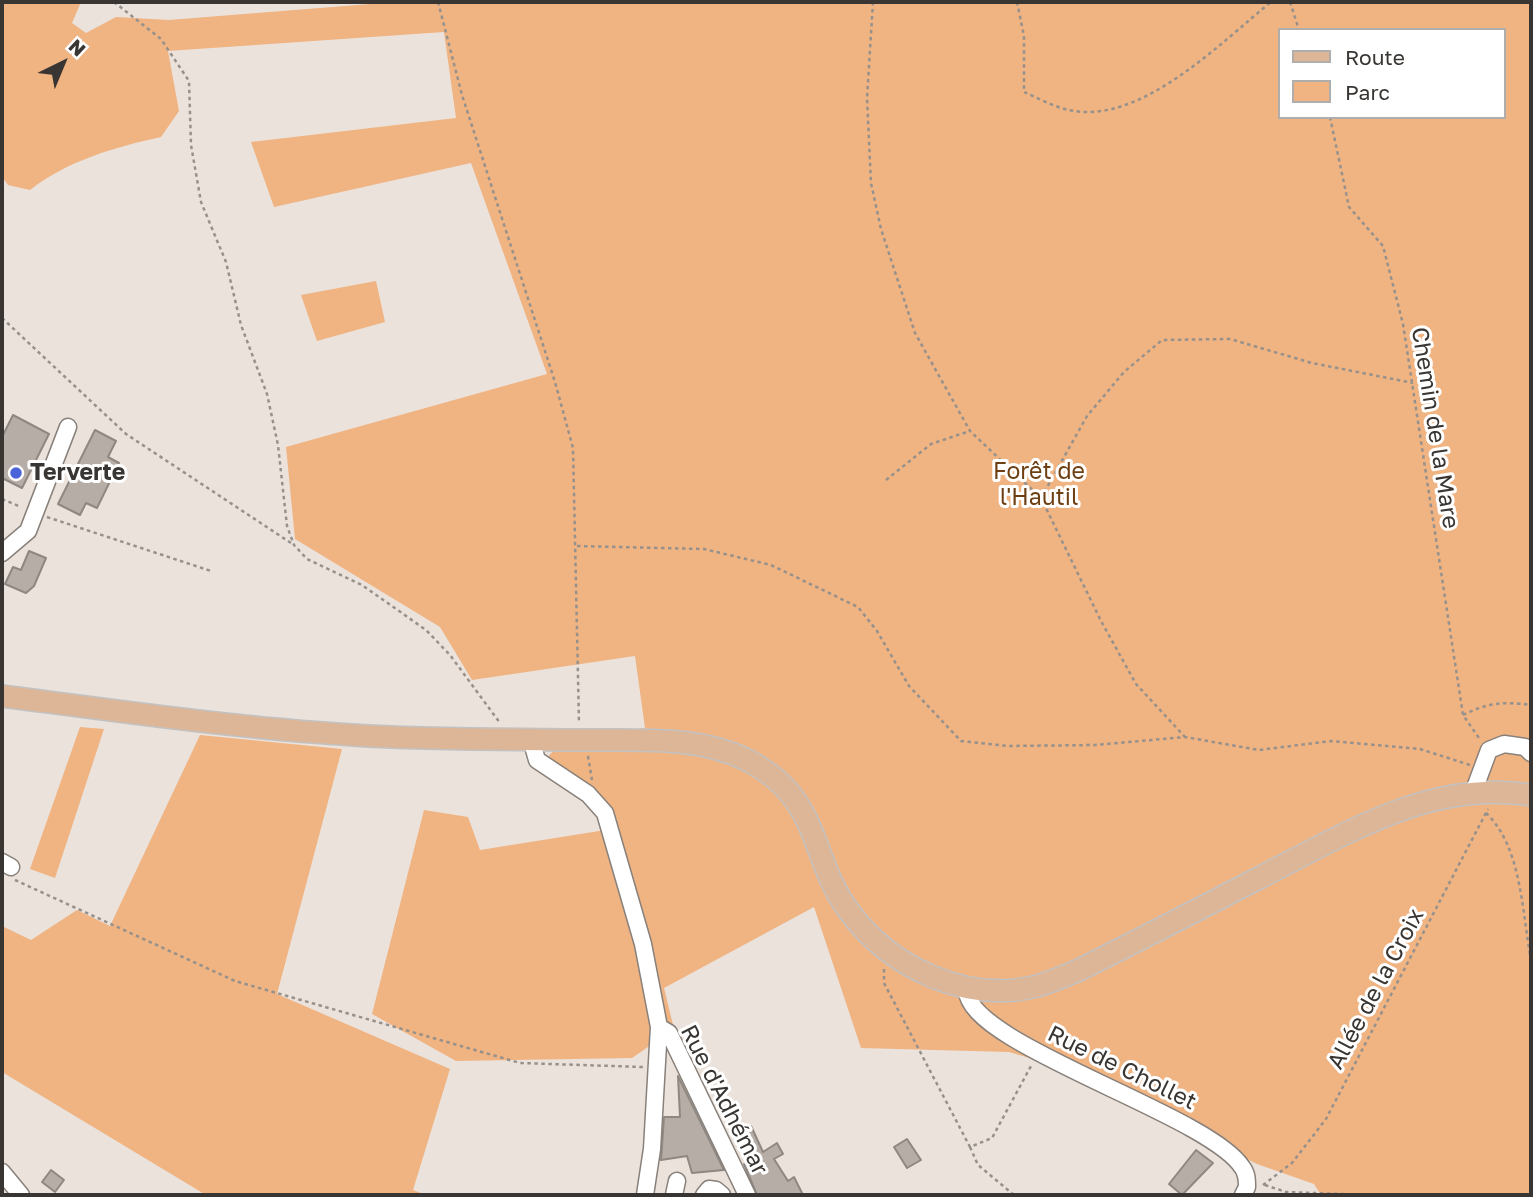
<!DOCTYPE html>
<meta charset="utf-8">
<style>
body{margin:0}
#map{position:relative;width:1533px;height:1197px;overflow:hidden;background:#ebe2db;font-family:"Golos Text",sans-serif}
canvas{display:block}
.frame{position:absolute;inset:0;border:4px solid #383532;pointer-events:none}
.legend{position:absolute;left:1278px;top:28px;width:228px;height:91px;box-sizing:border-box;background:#fff;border:2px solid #afaead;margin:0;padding:9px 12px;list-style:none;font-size:21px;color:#383532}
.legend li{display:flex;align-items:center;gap:14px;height:35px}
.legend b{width:35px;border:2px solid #afaead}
.north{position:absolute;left:28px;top:28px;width:70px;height:70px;-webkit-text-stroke:5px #fff;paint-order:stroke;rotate:43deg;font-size:19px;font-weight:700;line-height:28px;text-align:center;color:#383532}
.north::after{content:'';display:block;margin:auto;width:24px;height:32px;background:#383532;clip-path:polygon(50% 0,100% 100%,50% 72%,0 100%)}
</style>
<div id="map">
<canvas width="1533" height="1197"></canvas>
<div class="frame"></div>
<ul class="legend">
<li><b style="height:9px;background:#dcb697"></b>Route</li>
<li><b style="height:19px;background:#f0b382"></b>Parc</li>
</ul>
<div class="north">N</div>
</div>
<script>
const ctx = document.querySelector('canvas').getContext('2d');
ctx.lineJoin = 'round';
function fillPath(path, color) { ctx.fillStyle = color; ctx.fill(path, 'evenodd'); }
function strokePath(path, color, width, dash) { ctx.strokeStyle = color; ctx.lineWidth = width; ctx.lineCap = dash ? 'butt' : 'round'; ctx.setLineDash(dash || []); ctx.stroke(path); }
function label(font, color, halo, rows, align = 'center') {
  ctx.font = font + ' "Golos Text",sans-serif'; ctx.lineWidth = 6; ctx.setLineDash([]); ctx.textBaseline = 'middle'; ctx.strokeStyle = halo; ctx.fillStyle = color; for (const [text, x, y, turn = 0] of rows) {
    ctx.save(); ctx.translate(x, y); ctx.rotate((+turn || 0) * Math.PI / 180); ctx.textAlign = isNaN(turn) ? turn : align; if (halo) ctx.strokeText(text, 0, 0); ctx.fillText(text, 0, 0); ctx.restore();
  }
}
const green = new Path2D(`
 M 2,2 L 81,2 L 72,23 L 86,33 L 116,17 L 169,20 L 395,2 L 1531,2 L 1531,1195 L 1321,1195 L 1314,1184 L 1257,1164 L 1070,1070 L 1009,1052 L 861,1048 L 814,907 L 664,988 L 674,1029 L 632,1058 L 456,1061 L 372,1014 L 424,810 L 468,817 L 480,850 L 618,828 L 548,757 L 562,740 L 645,728 L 635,656 L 472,680 L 440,627 L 295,539 L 286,447 L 547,374 L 471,163 L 274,207 L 251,142 L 456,118 L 444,32 L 168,51 L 179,111 L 161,137 C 115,147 67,161 30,190 L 8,185 L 2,177 ZM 1279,30 L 1503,30 L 1503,117 L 1279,117 Z
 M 376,281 L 385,322 L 317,341 L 301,295 Z
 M 80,727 L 104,729 L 55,878 L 30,869 Z
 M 200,735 L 342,749 L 277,994 L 450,1069 L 413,1190 L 426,1195 L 206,1195 L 2,1072 L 2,926 L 31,940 L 77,910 L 110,926 Z`);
const building = new Path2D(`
 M 13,415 L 49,434 L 22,488 L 2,478 L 2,437 Z
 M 95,430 L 116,441 L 108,457 L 119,463 L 97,508 L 86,503 L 80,515 L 58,504 Z
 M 29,551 L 46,558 L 34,586 L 26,593 L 5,584 L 13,567 L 21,570 Z
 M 678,1076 L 724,1170 L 692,1173 L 687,1156 L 661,1160 L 664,1117 L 680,1117 Z
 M 751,1126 L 763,1152 L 777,1143 L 783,1154 L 774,1159 L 788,1181 L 794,1177 L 803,1195 L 757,1195 L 744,1164 L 750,1160 L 738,1133 Z
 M 907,1139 L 921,1160 L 907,1168 L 894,1147 Z
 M 1196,1150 L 1213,1163 L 1182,1195 L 1169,1184 Z
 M 51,1170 L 64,1180 L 55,1192 L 42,1182 Z`);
const path = new Path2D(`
 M 114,2 L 161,39 L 189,81 L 191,145 L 201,202 L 226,262 L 241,325 L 267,394 L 278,445 L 287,526 L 294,545 L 307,559 L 362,585 L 426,630 L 450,655 L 500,723
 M 438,2 L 462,95 L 555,382 L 573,448 L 579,723
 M 873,2 L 867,98 L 871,183 L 881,229 L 915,333 L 970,431 L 1041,498 L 1101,621 L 1136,684 L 1185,737
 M 1017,2 L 1024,36 L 1024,92 C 1038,98 1054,107 1069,110 C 1140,126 1220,43 1271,2
 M 1290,2 L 1299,30
 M 1330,117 L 1349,207 L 1383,246 L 1403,324 L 1463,715 L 1479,738
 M 2,318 L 126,434 L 294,545
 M 886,480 L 931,444 L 970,431
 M 1041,498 L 1087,416 L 1124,372 L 1162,340 L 1230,339 L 1312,363 L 1413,383
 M 2,499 L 21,507
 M 47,517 L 211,571
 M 577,546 L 704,549 L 771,565 L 858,607 L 877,631 L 909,686 L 961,741 L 1008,746 L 1095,745 L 1185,737 L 1259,750 L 1331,741 L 1420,749 L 1470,765
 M 1463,715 C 1487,703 1504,701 1531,705
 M 588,756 L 592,780
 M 1486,813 C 1522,847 1522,913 1531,960
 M 15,880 L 235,981 L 520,1063 L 643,1067
 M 884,969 L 884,983 L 970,1147 L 992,1138 L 1031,1066
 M 970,1147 L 978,1165 L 1014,1195
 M 1263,1185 L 1292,1163 L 1326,1119 L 1488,809
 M 1265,1185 L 1286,1192 L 1369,1195`);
const minor = new Path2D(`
 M 2,553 L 28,531 L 68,427
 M 531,739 L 537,760 L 588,794 L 605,813 L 643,944 L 659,1027 L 652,1149 L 645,1195
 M 1473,793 L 1489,750 L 1504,744 L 1525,747 L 1531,753
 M 2,862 L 11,867
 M 967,988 C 961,1043 1207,1113 1242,1167 C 1247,1173 1247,1180 1247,1187 L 1243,1195
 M 659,1027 L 669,1033 L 747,1195
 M 2,1172 L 21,1195
 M 674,1195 L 677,1181
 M 704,1195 L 709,1189 L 716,1190 L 722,1195`);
const major = new Path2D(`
 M 2,696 C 119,711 236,728 353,735 C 429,740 506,739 581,740 C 635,741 697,735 747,760 C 822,799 808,854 848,910 C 890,968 967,1004 1037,986 C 1051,982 1064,976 1077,971 C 1137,941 1197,910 1257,879 C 1344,835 1430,779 1531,795`);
const markers = [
 [16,473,7,"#4963d8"]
];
const streetNames = [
 ["Chemin de la Mare",1435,428,81],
 ["Allée de la Croix",1376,989,-62],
 ["Rue de Chollet",1122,1068,26],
 ["Rue d'Adhémar",724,1100,63]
];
const parkNames = [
 ["Forêt de",1039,472],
 ["l'Hautil",1039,498]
];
const poiNames = [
 ["Terverte",30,473]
];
fillPath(green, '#f0b382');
fillPath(building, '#b6ada7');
strokePath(building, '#8f8781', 2);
strokePath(minor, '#88807a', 19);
strokePath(major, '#c3c2c2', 24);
strokePath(path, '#97918c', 2.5, [3.5, 3.5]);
strokePath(minor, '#fff', 16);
strokePath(major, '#dcb697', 21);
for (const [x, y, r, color] of markers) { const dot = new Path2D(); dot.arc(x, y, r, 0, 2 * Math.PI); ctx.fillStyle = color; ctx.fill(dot); strokePath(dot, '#fff', 2.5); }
label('23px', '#383532', '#fff', streetNames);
label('23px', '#6e3f12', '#fff', parkNames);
label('bold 23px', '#383532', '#fff', poiNames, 'left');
</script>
